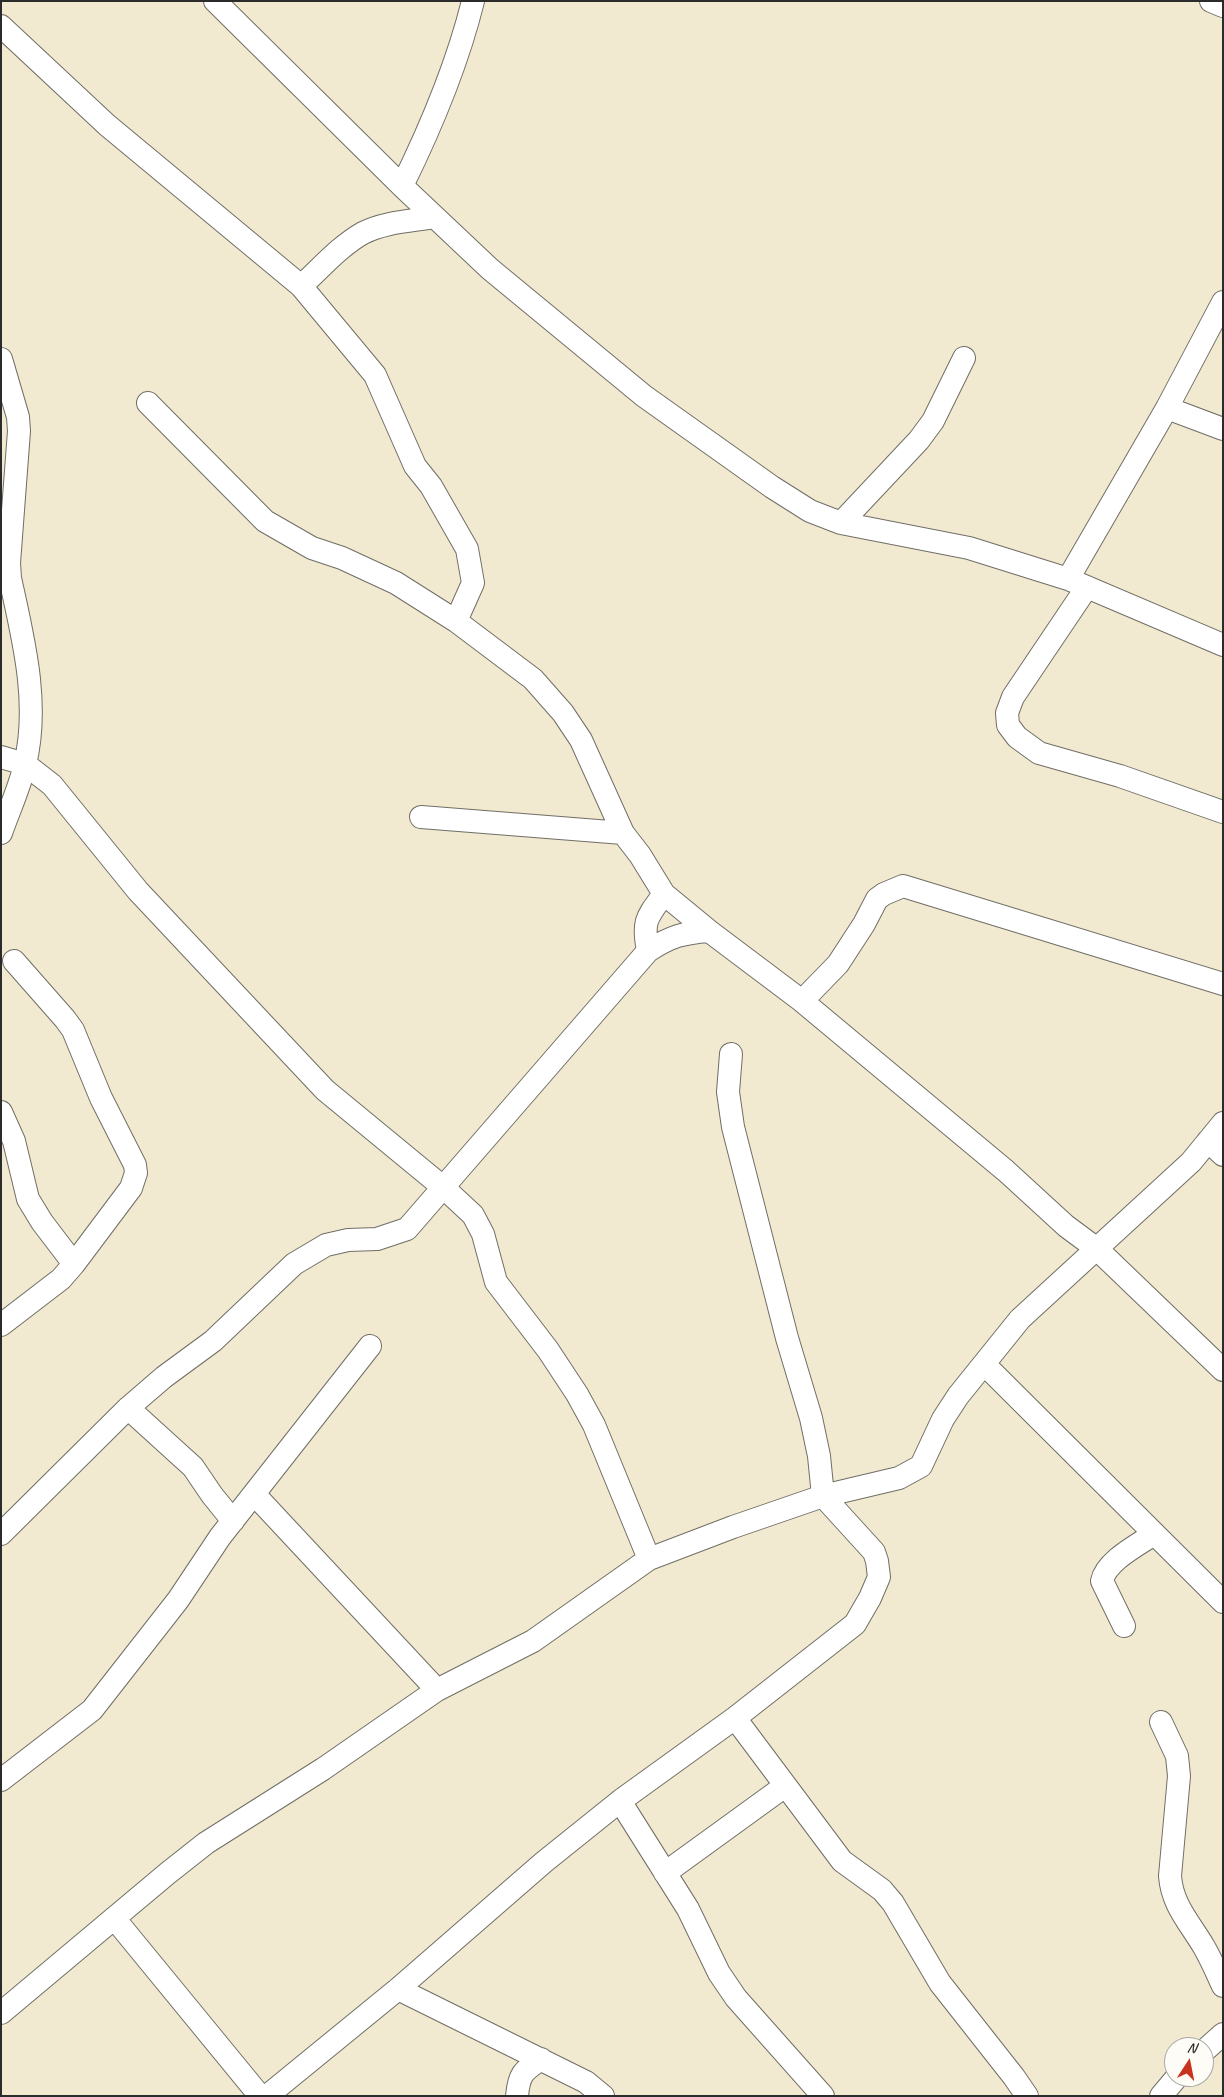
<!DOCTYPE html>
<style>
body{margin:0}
#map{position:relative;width:1224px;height:2097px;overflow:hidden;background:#f1ead1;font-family:Caveat,sans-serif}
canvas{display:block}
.frame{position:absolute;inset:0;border:2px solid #2b2b2b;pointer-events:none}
.north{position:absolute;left:1164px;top:2037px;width:50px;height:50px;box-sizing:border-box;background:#fdfcf7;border:1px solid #a9a8a5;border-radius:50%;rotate:11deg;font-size:14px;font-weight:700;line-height:20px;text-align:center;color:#2b2b2b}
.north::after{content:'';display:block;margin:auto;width:18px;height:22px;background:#c8321e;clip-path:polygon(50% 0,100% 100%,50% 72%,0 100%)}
</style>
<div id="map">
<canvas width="1224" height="2097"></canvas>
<div class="frame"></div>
<div class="north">N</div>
</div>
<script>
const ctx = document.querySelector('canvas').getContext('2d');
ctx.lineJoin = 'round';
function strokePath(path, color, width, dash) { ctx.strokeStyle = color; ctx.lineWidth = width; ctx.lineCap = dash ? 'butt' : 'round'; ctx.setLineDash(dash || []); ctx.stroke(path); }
const minor = new Path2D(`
 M 215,1 L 402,186 L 490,269 L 644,396 L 772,487 L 810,511 L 841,523 L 969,548 L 1068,579 L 1223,645
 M 1211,1 L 1223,6
 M 1,26 L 107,125 L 301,286 L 375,375 L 415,466 L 431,486 L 467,549 L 473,583 L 456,621
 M 402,186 C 431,127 457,66 473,1
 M 301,286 C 321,268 340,246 363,233 C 384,222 412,221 435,217
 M 1,359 L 18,417 L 19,431 L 9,563 L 10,578 C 23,638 40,703 25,764 C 20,787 9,810 1,833
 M 148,403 L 265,521 L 312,548 L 342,558 L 396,583 L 456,621 L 533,679 L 563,713 L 581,740 L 623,833 L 640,855 L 664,894 L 709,931 L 802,1001 L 1006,1171 L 1066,1226 L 1097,1249 L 1223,1370
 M 1167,408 L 1223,429
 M 841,523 L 919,440 L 933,421 L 964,358
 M 1068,579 L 1167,408 L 1223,302
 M 1087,587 L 1013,697 L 1007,713 L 1008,725 L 1017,737 L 1039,753 L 1120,776 L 1223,812
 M 1,757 L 25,764 L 52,785 L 138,891 L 325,1090 L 444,1188 L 473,1215 L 483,1234 L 496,1282 L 548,1350 L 577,1394 L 594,1425 L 649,1559
 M 421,817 L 623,833
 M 648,951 C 642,921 647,917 664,894
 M 14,961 L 65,1019 L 73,1030 L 101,1098 L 135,1165 L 136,1173 L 131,1188 L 74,1264
 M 802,1001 L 838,964 L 864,924 L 877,899 L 884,894 L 903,886 L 1223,984
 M 1,1112 L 14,1141 L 28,1199 L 42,1222 L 74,1264 L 61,1279 L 1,1325
 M 1208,1141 L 1223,1155
 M 984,1364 L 1223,1602
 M 128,1408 L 193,1467 L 212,1495 L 233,1521
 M 255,1495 L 437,1690
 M 1,1534 L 128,1408 L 164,1377 L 213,1341 L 294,1264 L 326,1245 L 348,1240 L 377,1239 L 407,1229 L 648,951 C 671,936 683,933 709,931
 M 1124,1626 L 1102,1581 C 1106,1561 1138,1545 1154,1534
 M 735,1718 L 842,1861 L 882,1890 L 893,1903 L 940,1983 L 1014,2077 L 1027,2096
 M 1161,1722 L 1177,1756 L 1179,1776 L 1170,1876 C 1172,1905 1190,1923 1204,1947 C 1211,1959 1217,1973 1223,1986
 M 1,1780 L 92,1710 L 178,1600 L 220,1537 L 370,1346
 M 620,1801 L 688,1909 L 719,1973 L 736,1998 L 823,2096
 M 665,1873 L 785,1786
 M 114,1918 L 260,2096
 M 398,1989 L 586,2082 L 603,2096
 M 1,2013 L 168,1873 L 206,1843 L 323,1769 L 437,1690 L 533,1641 L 649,1559 L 733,1527 L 823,1496 L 899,1478 L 921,1466 L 943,1419 L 958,1396 L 1020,1319 L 1191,1162 L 1223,1123
 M 1204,2051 L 1223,2034
 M 267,2096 L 398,1989 L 544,1862 L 620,1801 L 735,1718 L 855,1624 L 870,1598 L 879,1577 L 877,1561 L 874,1552 L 823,1496 L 819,1456 L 811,1418 L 787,1338 L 733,1127 L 728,1092 L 731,1054
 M 517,2096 C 519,2074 523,2071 541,2059
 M 1161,2096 L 1177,2077`);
strokePath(minor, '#706e65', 24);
strokePath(minor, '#fff', 22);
</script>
